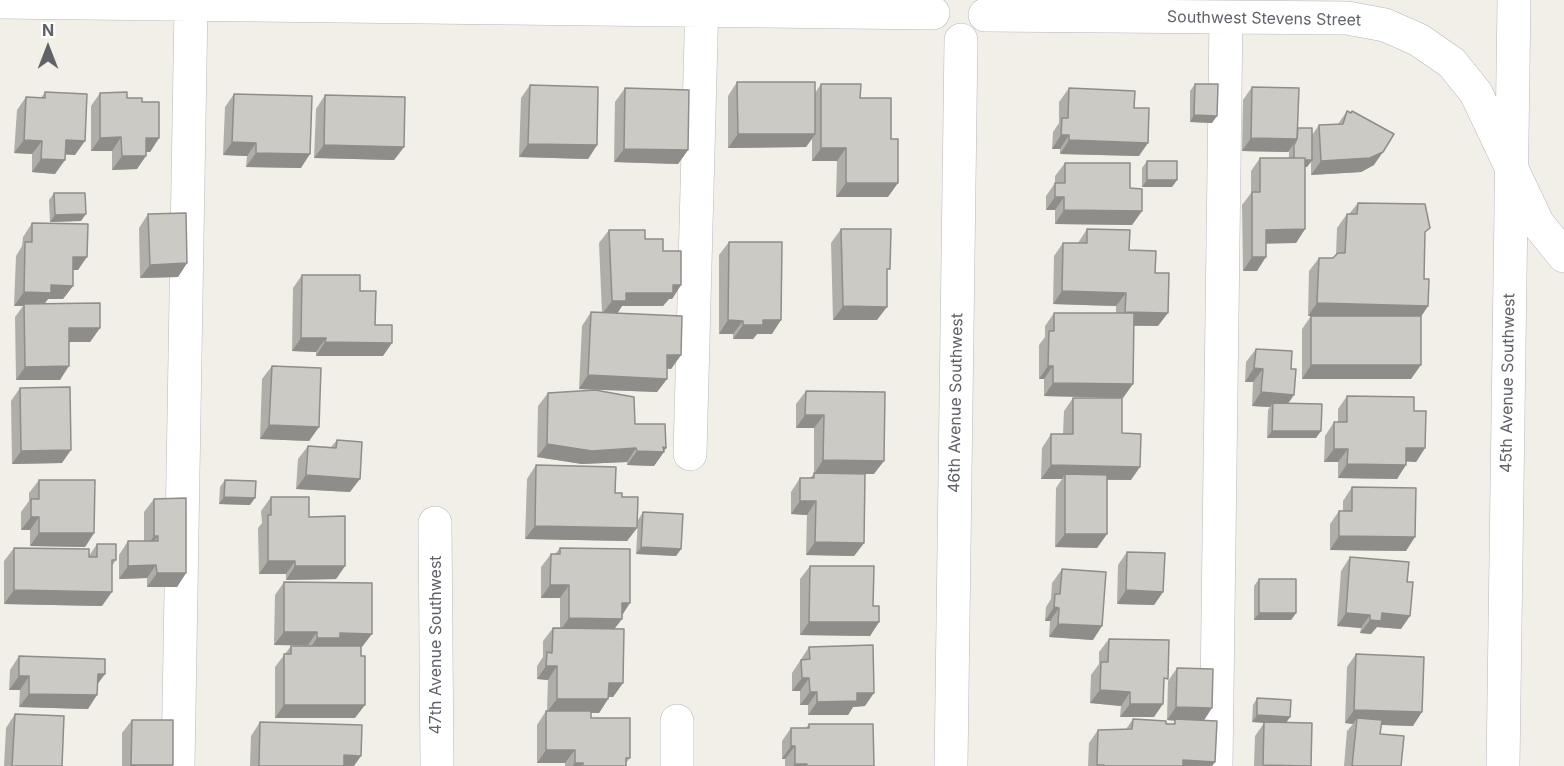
<!DOCTYPE html>
<style>
body{margin:0}
#map{position:relative;width:1564px;height:766px;overflow:hidden;background:#f1efe8;font-family:Inter,sans-serif}
canvas{display:block}
.north{position:absolute;left:18px;top:18px;width:60px;height:60px;-webkit-text-stroke:4px #fff;paint-order:stroke;rotate:0deg;font-size:16px;font-weight:700;line-height:24px;text-align:center;color:#5f6368}
.north::after{content:'';display:block;margin:auto;width:21px;height:27px;background:#5f6368;clip-path:polygon(50% 0,100% 100%,50% 72%,0 100%)}
</style>
<div id="map">
<canvas width="1564" height="766"></canvas>
<div class="north">N</div>
</div>
<script>
const ctx = document.querySelector('canvas').getContext('2d');
ctx.lineJoin = 'round';
function strokePath(path, color, width, dash) { ctx.strokeStyle = color; ctx.lineWidth = width; ctx.lineCap = dash ? 'butt' : 'round'; ctx.setLineDash(dash || []); ctx.stroke(path); }
function fillPath(path, color) { ctx.fillStyle = color; ctx.fill(path, 'evenodd'); }
function label(font, color, halo, rows, align = 'center') {
  ctx.font = font + ' Inter,sans-serif'; ctx.lineWidth = 6; ctx.setLineDash([]); ctx.textBaseline = 'middle'; ctx.strokeStyle = halo; ctx.fillStyle = color; for (const [text, x, y, turn = 0] of rows) {
    ctx.save(); ctx.translate(x, y); ctx.rotate((+turn || 0) * Math.PI / 180); ctx.textAlign = isNaN(turn) ? turn : align; if (halo) ctx.strokeText(text, 0, 0); ctx.fillText(text, 0, 0); ctx.restore();
  }
}
const minor = new Path2D(`
 M 0,2 L 933,13
 M 985,15 L 1347,18 L 1385,25 L 1419,40 L 1452,63 L 1476,93 L 1538,224 L 1564,256
 M 690,454 L 702,0
 M 435,523 L 437,766
 M 677,721 L 677,766
 M 178,766 L 191,5
 M 951,766 L 961,40
 M 1216,766 L 1226,17
 M 1503,766 L 1514,0`);
const wall = new Path2D(`
 M 737,82 L 815,93 L 821,84 L 860,98 L 888,197 L 836,197 L 837,161 L 812,161 L 812,139 L 806,147 L 728,148 L 728,96 Z
 M 1195,84 L 1212,123 L 1190,122 L 1190,91 Z
 M 530,85 L 597,145 L 588,159 L 519,157 L 521,98 Z
 M 1252,87 L 1298,128 L 1312,135 L 1319,125 L 1338,124 L 1347,111 L 1374,165 L 1361,172 L 1311,175 L 1311,162 L 1307,167 L 1305,167 L 1305,229 L 1296,243 L 1266,243 L 1257,271 L 1243,271 L 1242,205 L 1251,193 L 1251,171 L 1260,158 L 1289,158 L 1289,152 L 1288,152 L 1242,151 L 1243,100 Z
 M 625,88 L 688,150 L 678,164 L 614,162 L 615,102 Z
 M 1069,88 L 1134,108 L 1139,156 L 1060,154 L 1060,149 L 1052,149 L 1053,132 L 1059,123 L 1059,102 Z
 M 45,92 L 75,155 L 65,154 L 55,174 L 32,172 L 32,154 L 14,153 L 17,110 L 26,97 L 41,98 Z
 M 100,93 L 127,98 L 142,102 L 159,138 L 150,152 L 146,152 L 137,169 L 112,170 L 112,151 L 91,151 L 91,106 Z
 M 234,94 L 301,168 L 246,167 L 247,156 L 223,155 L 225,107 Z
 M 325,95 L 404,147 L 394,160 L 314,158 L 316,109 Z
 M 1147,161 L 1177,180 L 1172,187 L 1142,187 L 1142,168 Z
 M 1065,163 L 1130,188 L 1142,211 L 1132,225 L 1055,224 L 1055,210 L 1046,210 L 1046,196 L 1055,183 L 1055,176 Z
 M 54,193 L 81,221 L 50,222 L 49,200 Z
 M 1358,203 L 1425,235 L 1424,279 L 1428,306 L 1421,317 L 1411,379 L 1302,379 L 1302,329 L 1311,316 L 1308,316 L 1309,271 L 1319,258 L 1333,258 L 1336,255 L 1337,228 L 1347,214 L 1349,214 Z
 M 148,214 L 187,263 L 178,277 L 140,278 L 139,228 Z
 M 32,223 L 78,270 L 73,270 L 73,286 L 63,299 L 48,299 L 44,304 L 100,328 L 90,342 L 69,342 L 60,380 L 16,380 L 15,317 L 23,306 L 14,306 L 16,256 L 22,246 L 23,237 Z
 M 841,229 L 887,274 L 877,320 L 833,320 L 831,243 Z
 M 1087,229 L 1129,250 L 1155,273 L 1158,326 L 1133,326 L 1123,398 L 1044,396 L 1044,379 L 1039,379 L 1039,345 L 1045,337 L 1045,326 L 1054,313 L 1116,313 L 1116,306 L 1053,304 L 1054,256 L 1063,243 L 1078,243 Z
 M 609,230 L 645,239 L 663,251 L 681,285 L 672,299 L 669,299 L 663,306 L 622,306 L 617,313 L 681,355 L 671,369 L 667,368 L 667,379 L 657,392 L 579,389 L 582,326 L 591,312 L 602,313 L 599,243 Z
 M 729,242 L 772,334 L 757,334 L 753,339 L 733,339 L 733,334 L 719,334 L 719,255 Z
 M 302,275 L 360,291 L 375,325 L 383,356 L 316,356 L 316,352 L 292,351 L 293,288 Z
 M 1256,349 L 1288,403 L 1316,438 L 1267,438 L 1268,410 L 1270,407 L 1252,406 L 1253,382 L 1245,382 L 1246,362 Z
 M 272,366 L 319,427 L 309,441 L 260,439 L 262,379 Z
 M 20,388 L 62,463 L 12,464 L 11,401 Z
 M 806,391 L 874,474 L 865,474 L 864,543 L 854,556 L 806,555 L 807,515 L 791,514 L 791,492 L 800,478 L 810,478 L 814,474 L 814,428 L 796,428 L 796,404 Z
 M 548,393 L 635,424 L 666,448 L 654,466 L 627,465 L 627,462 L 582,464 L 537,457 L 538,406 Z
 M 1347,396 L 1414,411 L 1425,448 L 1416,462 L 1406,461 L 1397,479 L 1338,478 L 1338,462 L 1324,462 L 1325,436 L 1334,422 L 1338,422 L 1338,409 Z
 M 1073,398 L 1122,433 L 1131,480 L 1107,480 L 1107,534 L 1097,548 L 1055,547 L 1056,488 L 1062,479 L 1041,479 L 1042,448 L 1051,434 L 1063,434 L 1064,411 Z
 M 337,440 L 350,492 L 296,489 L 298,459 L 308,446 L 331,447 Z
 M 536,465 L 615,493 L 622,497 L 637,528 L 627,541 L 525,539 L 527,479 Z
 M 39,480 L 94,533 L 85,547 L 30,546 L 30,530 L 21,530 L 21,512 L 29,501 L 29,493 Z
 M 225,480 L 250,505 L 219,504 L 220,487 Z
 M 1352,487 L 1406,551 L 1330,550 L 1330,524 L 1339,511 L 1343,511 L 1343,501 Z
 M 271,497 L 309,517 L 345,566 L 336,579 L 286,580 L 286,574 L 259,574 L 258,528 L 262,523 L 261,511 Z
 M 154,499 L 186,573 L 177,587 L 147,587 L 147,578 L 119,579 L 119,555 L 128,541 L 144,541 L 144,512 Z
 M 643,512 L 681,549 L 676,556 L 636,554 L 638,520 Z
 M 97,544 L 116,560 L 112,566 L 102,606 L 4,604 L 4,561 L 14,548 L 89,556 Z
 M 560,548 L 622,615 L 622,619 L 614,629 L 623,683 L 613,697 L 609,697 L 608,699 L 599,713 L 591,713 L 591,718 L 630,758 L 626,763 L 626,766 L 565,766 L 565,763 L 537,763 L 537,725 L 546,711 L 547,711 L 548,680 L 537,679 L 537,666 L 543,657 L 543,641 L 553,628 L 560,628 L 560,598 L 541,598 L 541,567 L 551,554 L 555,554 Z
 M 1127,552 L 1163,592 L 1154,605 L 1117,604 L 1118,565 Z
 M 1350,557 L 1401,629 L 1377,627 L 1371,634 L 1360,633 L 1361,628 L 1337,626 L 1341,571 Z
 M 810,566 L 873,606 L 879,622 L 870,636 L 800,635 L 800,579 Z
 M 1062,569 L 1093,640 L 1049,637 L 1050,621 L 1045,621 L 1046,607 L 1051,599 L 1052,583 Z
 M 1259,579 L 1296,613 L 1291,620 L 1254,620 L 1254,586 Z
 M 284,582 L 362,647 L 361,647 L 355,718 L 275,718 L 275,667 L 291,646 L 308,646 L 274,645 L 275,595 Z
 M 1109,639 L 1164,685 L 1154,717 L 1120,717 L 1121,706 L 1090,703 L 1091,675 L 1099,664 L 1099,652 Z
 M 809,647 L 865,706 L 853,707 L 848,715 L 808,715 L 808,705 L 800,705 L 800,691 L 792,691 L 792,673 Z
 M 1356,654 L 1413,726 L 1381,725 L 1380,734 L 1401,766 L 1344,766 L 1347,731 L 1353,724 L 1345,723 L 1347,667 Z
 M 19,656 L 105,674 L 97,685 L 88,709 L 19,707 L 20,690 L 9,690 L 10,670 Z
 M 1177,668 L 1203,721 L 1215,762 L 1212,766 L 1088,766 L 1089,743 L 1098,730 L 1126,729 L 1133,719 L 1173,724 L 1175,721 L 1167,720 L 1168,681 Z
 M 1257,698 L 1290,717 L 1286,723 L 1311,766 L 1254,766 L 1255,736 L 1264,723 L 1252,722 L 1253,705 Z
 M 15,714 L 62,766 L 4,766 L 6,728 Z
 M 132,720 L 173,765 L 173,766 L 122,766 L 122,733 Z
 M 260,722 L 354,766 L 250,766 L 251,736 Z
 M 809,724 L 874,766 L 785,766 L 785,759 L 782,759 L 782,741 L 791,728 L 806,728 Z`);
const shadedWall = new Path2D(`
 M 1194,115 L 1217,116 L 1212,123 L 1190,122 Z
 M 738,134 L 815,134 L 806,147 L 728,148 Z
 M 1061,135 L 1069,135 L 1060,149 L 1052,149 Z
 M 121,137 L 112,151 L 91,151 L 100,138 Z
 M 146,138 L 159,138 L 150,152 L 137,152 Z
 M 1251,138 L 1297,139 L 1288,152 L 1242,151 Z
 M 24,140 L 42,141 L 32,154 L 14,153 Z
 M 66,140 L 85,141 L 75,155 L 56,154 Z
 M 1069,140 L 1148,143 L 1139,156 L 1060,154 Z
 M 232,142 L 256,143 L 247,156 L 223,155 Z
 M 528,144 L 597,145 L 588,159 L 519,157 Z
 M 324,145 L 404,147 L 394,160 L 314,158 Z
 M 821,148 L 846,148 L 837,161 L 812,161 Z
 M 624,149 L 688,150 L 678,164 L 614,162 Z
 M 1383,152 L 1374,165 L 1361,172 L 1311,175 L 1321,161 Z
 M 256,153 L 310,154 L 301,168 L 246,167 Z
 M 122,156 L 146,156 L 137,169 L 112,170 Z
 M 41,159 L 65,160 L 55,174 L 32,172 Z
 M 1312,160 L 1307,167 L 1289,168 L 1294,161 Z
 M 1147,180 L 1177,180 L 1172,187 L 1142,187 Z
 M 846,183 L 898,183 L 888,197 L 836,197 Z
 M 1055,197 L 1064,197 L 1055,210 L 1046,210 Z
 M 1064,210 L 1142,211 L 1132,225 L 1055,224 Z
 M 86,214 L 81,221 L 50,222 L 55,215 Z
 M 1305,229 L 1296,243 L 1257,244 L 1266,230 Z
 M 73,257 L 87,257 L 78,270 L 64,270 Z
 M 1252,257 L 1266,257 L 1257,271 L 1243,271 Z
 M 187,263 L 178,277 L 140,278 L 150,265 Z
 M 51,285 L 73,286 L 63,299 L 48,299 L 42,307 L 24,304 L 23,306 L 14,306 L 24,292 Z
 M 673,285 L 681,285 L 672,299 L 669,299 L 663,306 L 622,306 L 617,314 L 602,314 L 612,301 L 626,293 Z
 M 1062,291 L 1126,293 L 1116,306 L 1053,304 Z
 M 1317,303 L 1428,306 L 1419,319 L 1308,316 Z
 M 843,306 L 887,307 L 877,320 L 833,320 Z
 M 1125,312 L 1168,313 L 1158,326 L 1116,325 Z
 M 728,320 L 743,321 L 733,334 L 719,334 Z
 M 763,320 L 781,320 L 772,334 L 757,334 L 753,339 L 733,339 L 743,325 Z
 M 69,328 L 100,328 L 90,342 L 60,342 Z
 M 301,338 L 326,338 L 316,352 L 292,351 Z
 M 325,342 L 392,343 L 383,356 L 316,356 Z
 M 667,355 L 681,355 L 671,369 L 658,368 Z
 M 1311,365 L 1421,365 L 1411,379 L 1302,379 Z
 M 69,366 L 60,380 L 16,380 L 25,367 Z
 M 1048,366 L 1053,366 L 1044,379 L 1039,379 Z
 M 1254,368 L 1263,369 L 1253,382 L 1245,382 Z
 M 588,375 L 667,379 L 657,392 L 579,389 Z
 M 1053,383 L 1133,384 L 1123,398 L 1044,396 Z
 M 1261,392 L 1294,395 L 1285,408 L 1273,403 L 1270,407 L 1252,406 Z
 M 805,415 L 824,415 L 814,428 L 796,428 Z
 M 269,425 L 319,427 L 309,441 L 260,439 Z
 M 1272,431 L 1321,431 L 1316,438 L 1267,438 Z
 M 547,444 L 636,448 L 627,462 L 582,464 L 537,457 Z
 M 663,447 L 666,448 L 663,452 L 664,452 L 654,466 L 627,465 L 637,451 Z
 M 1406,448 L 1425,448 L 1416,462 L 1397,461 Z
 M 1334,449 L 1348,449 L 1338,462 L 1324,462 Z
 M 71,450 L 62,463 L 12,464 L 21,451 Z
 M 823,460 L 884,461 L 874,474 L 814,474 Z
 M 1347,464 L 1406,465 L 1397,479 L 1338,478 Z
 M 1051,465 L 1140,467 L 1131,480 L 1065,479 L 1065,474 L 1062,479 L 1041,479 Z
 M 306,475 L 360,479 L 350,492 L 296,489 Z
 M 224,497 L 255,498 L 250,505 L 219,504 Z
 M 800,501 L 816,501 L 807,515 L 791,514 Z
 M 31,517 L 39,517 L 30,530 L 21,530 Z
 M 535,526 L 637,528 L 627,541 L 525,539 Z
 M 39,533 L 94,533 L 85,547 L 30,546 Z
 M 1065,534 L 1107,534 L 1097,548 L 1055,547 Z
 M 154,536 L 158,536 L 148,549 L 145,549 Z
 M 1339,536 L 1415,537 L 1406,551 L 1330,550 Z
 M 815,542 L 864,543 L 854,556 L 806,555 Z
 M 641,547 L 681,549 L 676,556 L 636,554 Z
 M 268,561 L 295,561 L 286,574 L 259,574 Z
 M 156,565 L 147,578 L 119,579 L 128,566 Z
 M 295,566 L 345,566 L 336,579 L 286,580 Z
 M 157,573 L 186,573 L 177,587 L 147,587 Z
 M 550,585 L 569,585 L 560,598 L 541,598 Z
 M 14,590 L 112,592 L 102,606 L 4,604 Z
 M 1126,590 L 1163,592 L 1154,605 L 1117,604 Z
 M 622,603 L 630,603 L 621,617 Z
 M 1054,607 L 1059,608 L 1050,621 L 1045,621 Z
 M 1259,613 L 1296,613 L 1291,620 L 1254,620 Z
 M 1346,613 L 1370,615 L 1361,628 L 1337,626 Z
 M 1382,613 L 1410,616 L 1401,629 L 1377,627 L 1371,634 L 1360,633 L 1370,620 Z
 M 569,618 L 622,619 L 612,632 L 560,631 Z
 M 809,622 L 879,622 L 870,636 L 800,635 Z
 M 1058,624 L 1102,626 L 1093,640 L 1049,637 Z
 M 284,632 L 317,632 L 308,645 L 274,645 Z
 M 340,633 L 372,634 L 362,647 L 334,647 L 308,651 L 317,638 Z
 M 546,666 L 557,666 L 548,680 L 537,679 Z
 M 98,674 L 105,674 L 95,687 Z
 M 19,676 L 29,676 L 20,690 L 9,690 Z
 M 802,678 L 809,678 L 800,691 L 792,691 Z
 M 609,683 L 623,683 L 613,697 L 599,697 Z
 M 1100,690 L 1130,692 L 1121,706 L 1090,703 Z
 M 810,692 L 817,692 L 808,705 L 800,705 Z
 M 857,693 L 874,693 L 865,706 L 853,707 L 848,715 L 808,715 L 817,702 Z
 M 29,694 L 97,695 L 88,709 L 19,707 Z
 M 557,699 L 608,699 L 599,713 L 547,712 Z
 M 1130,704 L 1163,704 L 1154,717 L 1120,717 Z
 M 284,705 L 365,705 L 355,718 L 275,718 Z
 M 1176,707 L 1212,708 L 1203,722 L 1167,720 Z
 M 1354,710 L 1422,712 L 1413,726 L 1356,724 L 1357,718 L 1353,724 L 1345,723 Z
 M 1257,715 L 1290,717 L 1285,724 L 1252,722 Z
 M 791,746 L 795,746 L 785,759 L 782,759 Z
 M 546,750 L 575,750 L 565,763 L 537,763 Z
 M 344,755 L 361,756 L 354,766 L 337,766 Z
 M 1183,760 L 1215,762 L 1212,766 L 1179,766 Z
 M 575,763 L 583,763 L 581,766 L 572,766 Z
 M 795,764 L 807,764 L 806,766 L 793,766 Z
 M 131,765 L 173,765 L 130,766 Z`);
const building = new Path2D(`
 M 737,82 L 815,82 L 815,134 L 738,134 Z
 M 821,84 L 861,84 L 860,98 L 891,98 L 891,139 L 898,139 L 898,183 L 846,183 L 846,148 L 821,148 Z
 M 1195,84 L 1218,84 L 1217,116 L 1194,115 Z
 M 530,85 L 598,87 L 597,145 L 528,144 Z
 M 1252,87 L 1299,88 L 1297,139 L 1251,138 Z
 M 625,88 L 689,90 L 688,150 L 624,149 Z
 M 1069,88 L 1135,91 L 1134,108 L 1149,108 L 1148,143 L 1069,140 L 1069,135 L 1061,135 L 1062,118 L 1068,118 Z
 M 45,92 L 87,94 L 85,141 L 66,140 L 65,160 L 41,159 L 42,141 L 24,140 L 26,97 L 45,98 Z
 M 127,92 L 127,98 L 142,98 L 142,102 L 159,102 L 159,138 L 146,138 L 146,156 L 122,156 L 121,137 L 100,138 L 100,93 Z
 M 234,94 L 312,96 L 310,154 L 256,153 L 256,143 L 232,142 Z
 M 325,95 L 405,97 L 404,147 L 324,145 Z
 M 1347,111 L 1351,113 L 1352,111 L 1394,134 L 1383,152 L 1370,158 L 1321,161 L 1319,125 L 1343,124 Z
 M 1298,128 L 1312,128 L 1312,160 L 1305,160 L 1305,158 L 1294,158 L 1294,145 L 1297,139 Z
 M 1260,158 L 1305,158 L 1305,229 L 1266,230 L 1266,257 L 1252,257 L 1252,192 L 1260,192 Z
 M 1147,161 L 1177,161 L 1177,180 L 1147,180 Z
 M 1065,163 L 1130,163 L 1130,188 L 1142,189 L 1142,211 L 1064,210 L 1064,197 L 1055,197 L 1055,183 L 1065,183 Z
 M 54,193 L 85,193 L 86,214 L 55,215 Z
 M 1358,203 L 1425,204 L 1430,228 L 1425,232 L 1424,279 L 1429,279 L 1428,306 L 1317,303 L 1319,258 L 1333,258 L 1338,253 L 1345,253 L 1347,214 L 1357,214 Z
 M 186,213 L 187,263 L 150,265 L 148,214 Z
 M 32,223 L 88,224 L 87,257 L 73,257 L 73,286 L 51,285 L 51,293 L 24,292 L 25,242 L 32,242 Z
 M 841,229 L 891,229 L 890,269 L 887,269 L 887,307 L 843,306 Z
 M 1087,229 L 1130,230 L 1129,250 L 1156,251 L 1155,273 L 1169,273 L 1168,313 L 1125,312 L 1126,293 L 1062,291 L 1063,243 L 1087,243 Z
 M 609,230 L 645,230 L 645,239 L 663,239 L 663,251 L 681,251 L 681,285 L 673,285 L 673,293 L 626,293 L 626,301 L 612,301 Z
 M 729,242 L 782,242 L 781,320 L 763,320 L 763,325 L 743,325 L 743,321 L 728,320 Z
 M 302,275 L 360,275 L 360,291 L 376,291 L 375,325 L 392,325 L 392,343 L 325,342 L 326,338 L 301,338 Z
 M 100,303 L 100,328 L 69,328 L 69,366 L 25,367 L 24,304 Z
 M 591,312 L 682,316 L 681,355 L 667,355 L 667,379 L 588,375 Z
 M 1054,313 L 1134,313 L 1133,384 L 1053,383 L 1053,366 L 1048,366 L 1049,331 L 1054,331 Z
 M 1311,316 L 1421,316 L 1421,365 L 1311,365 Z
 M 1256,349 L 1292,351 L 1291,369 L 1296,369 L 1294,395 L 1261,392 L 1263,369 L 1254,368 Z
 M 272,366 L 321,368 L 319,427 L 269,425 Z
 M 70,387 L 71,450 L 21,451 L 20,388 Z
 M 595,390 L 634,397 L 635,424 L 665,424 L 666,448 L 663,447 L 664,452 L 637,451 L 636,448 L 592,451 L 547,444 L 548,393 Z
 M 806,391 L 885,392 L 884,461 L 823,460 L 824,415 L 805,415 Z
 M 1347,396 L 1414,397 L 1414,411 L 1426,411 L 1425,448 L 1406,448 L 1406,465 L 1347,464 L 1348,449 L 1334,449 L 1334,422 L 1347,422 Z
 M 1073,398 L 1122,398 L 1122,433 L 1141,434 L 1140,467 L 1051,465 L 1051,434 L 1073,434 Z
 M 1273,403 L 1322,404 L 1321,431 L 1272,431 Z
 M 337,440 L 362,442 L 360,479 L 306,475 L 308,446 L 336,448 Z
 M 536,465 L 616,467 L 615,493 L 622,493 L 622,497 L 638,497 L 637,528 L 535,526 Z
 M 814,473 L 865,474 L 864,543 L 815,542 L 816,501 L 800,501 L 800,478 L 814,478 Z
 M 1065,474 L 1107,475 L 1107,534 L 1065,534 Z
 M 39,480 L 95,480 L 94,533 L 39,533 L 39,517 L 31,517 L 31,499 L 39,499 Z
 M 225,480 L 256,481 L 255,498 L 224,497 Z
 M 1352,487 L 1416,488 L 1415,537 L 1339,536 L 1339,511 L 1352,511 Z
 M 271,497 L 309,497 L 309,517 L 345,516 L 345,566 L 295,566 L 295,561 L 268,561 L 268,515 L 271,515 Z
 M 186,498 L 186,573 L 157,573 L 156,565 L 128,566 L 128,541 L 158,541 L 158,536 L 154,536 L 154,499 Z
 M 643,512 L 683,514 L 681,549 L 641,547 Z
 M 97,544 L 116,544 L 116,560 L 112,560 L 112,592 L 14,590 L 14,548 L 89,549 L 89,557 L 97,557 Z
 M 560,548 L 630,549 L 630,603 L 622,603 L 622,619 L 569,618 L 569,585 L 550,585 L 551,554 L 560,554 Z
 M 1127,552 L 1165,553 L 1163,592 L 1126,590 Z
 M 1350,557 L 1409,562 L 1407,582 L 1413,582 L 1410,616 L 1382,613 L 1381,621 L 1370,620 L 1370,615 L 1346,613 Z
 M 810,566 L 874,566 L 873,606 L 879,606 L 879,622 L 809,622 Z
 M 1062,569 L 1106,572 L 1102,626 L 1058,624 L 1059,608 L 1054,607 L 1055,594 L 1060,594 Z
 M 1259,579 L 1296,579 L 1296,613 L 1259,613 Z
 M 284,582 L 372,583 L 372,634 L 340,633 L 340,638 L 317,638 L 317,632 L 284,632 Z
 M 553,628 L 624,629 L 623,683 L 609,683 L 608,699 L 557,699 L 557,666 L 546,666 L 547,652 L 552,653 Z
 M 1109,639 L 1169,640 L 1168,679 L 1164,678 L 1163,704 L 1130,704 L 1130,692 L 1100,690 L 1101,662 L 1108,662 Z
 M 873,645 L 874,693 L 857,693 L 857,701 L 817,702 L 817,692 L 810,692 L 809,678 L 802,678 L 801,660 L 810,659 L 809,647 Z
 M 291,646 L 361,646 L 361,656 L 365,656 L 365,705 L 284,705 L 284,654 L 291,654 Z
 M 1356,654 L 1424,657 L 1422,712 L 1354,710 Z
 M 19,656 L 105,659 L 105,674 L 98,674 L 97,695 L 29,694 L 29,676 L 19,676 Z
 M 1177,668 L 1213,669 L 1212,708 L 1176,707 Z
 M 1257,698 L 1291,700 L 1290,717 L 1257,715 Z
 M 546,711 L 591,711 L 591,718 L 630,718 L 630,758 L 626,758 L 626,766 L 583,766 L 583,763 L 575,763 L 575,750 L 546,750 Z
 M 15,714 L 64,716 L 62,766 L 12,766 Z
 M 1357,718 L 1382,720 L 1380,734 L 1404,736 L 1401,766 L 1352,766 Z
 M 1133,719 L 1166,721 L 1166,724 L 1175,724 L 1175,719 L 1217,721 L 1215,762 L 1183,760 L 1183,766 L 1104,766 L 1104,765 L 1097,765 L 1098,730 L 1132,729 Z
 M 132,720 L 173,720 L 173,765 L 131,765 Z
 M 260,722 L 362,725 L 361,756 L 344,755 L 344,766 L 259,766 Z
 M 1264,722 L 1312,723 L 1311,766 L 1263,765 Z
 M 809,724 L 873,724 L 874,766 L 807,766 L 807,764 L 795,764 L 795,746 L 791,746 L 791,728 L 809,728 Z`);
const streetNames = [
 ["Southwest Stevens Street",1264,19,1],
 ["45th Avenue Southwest",1508,383,-89],
 ["46th Avenue Southwest",956,403,-89],
 ["47th Avenue Southwest",436,645,-90]
];
strokePath(minor, '#b5b8bc', 34);
strokePath(minor, '#fff', 33);
fillPath(wall, '#afaea9');
fillPath(shadedWall, '#8f8d8a');
fillPath(building, '#cccac5');
strokePath(building, '#8f8d8a', 1.5);
label('16px', '#5f6368', '#fff', streetNames);
</script>
